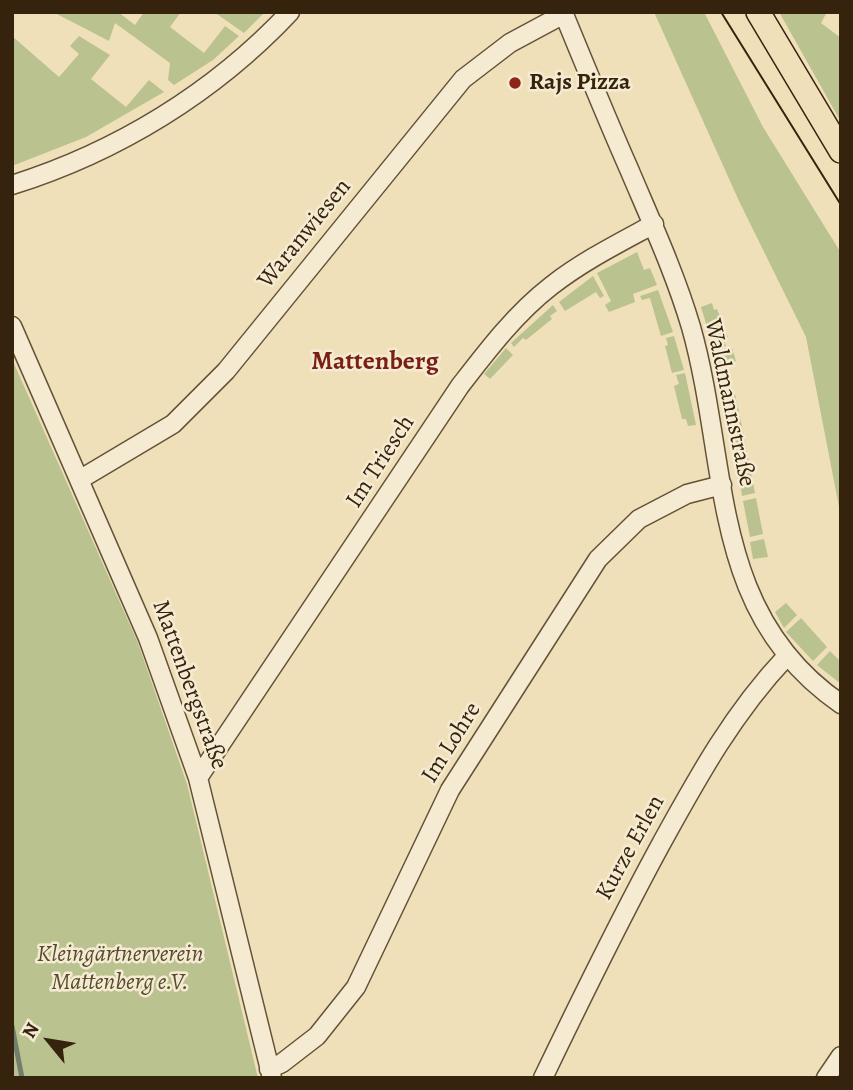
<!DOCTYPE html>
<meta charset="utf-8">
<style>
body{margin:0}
#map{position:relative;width:853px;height:1090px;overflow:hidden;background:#efe0b9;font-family:Alegreya,serif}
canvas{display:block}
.frame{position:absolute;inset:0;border:14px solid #36230d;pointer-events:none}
.north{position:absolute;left:14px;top:1006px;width:70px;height:70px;-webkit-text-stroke:5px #f5ebd2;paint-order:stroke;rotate:300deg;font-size:19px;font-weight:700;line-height:28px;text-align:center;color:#36230d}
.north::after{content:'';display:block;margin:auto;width:24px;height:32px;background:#36230d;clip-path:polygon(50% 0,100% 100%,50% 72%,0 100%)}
</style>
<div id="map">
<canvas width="853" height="1090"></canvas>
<div class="frame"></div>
<div class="north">N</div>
</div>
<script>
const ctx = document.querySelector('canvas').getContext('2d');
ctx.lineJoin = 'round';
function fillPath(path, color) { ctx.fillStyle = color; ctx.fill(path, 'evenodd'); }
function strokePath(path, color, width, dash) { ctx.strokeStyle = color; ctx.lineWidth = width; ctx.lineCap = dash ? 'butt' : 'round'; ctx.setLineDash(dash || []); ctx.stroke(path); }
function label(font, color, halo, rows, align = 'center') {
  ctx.font = font + ' Alegreya,serif'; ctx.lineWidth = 5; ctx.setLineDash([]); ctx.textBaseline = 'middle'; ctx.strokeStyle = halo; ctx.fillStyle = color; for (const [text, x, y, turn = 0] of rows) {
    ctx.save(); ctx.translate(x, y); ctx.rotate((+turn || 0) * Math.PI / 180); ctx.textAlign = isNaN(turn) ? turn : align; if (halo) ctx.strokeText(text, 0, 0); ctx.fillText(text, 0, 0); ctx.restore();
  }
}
const green = new Path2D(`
 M 53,12 L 118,12 L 135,25 L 144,12 L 181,12 L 170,27 L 204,53 L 225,26 L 239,36 L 213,60 L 174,85 L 168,80 L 170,63 L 115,23 L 109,41 Z
 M 214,12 L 265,12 L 244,33 Z
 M 654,12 L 704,12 L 763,127 L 841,253 L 841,517 L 806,337 L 739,201 Z
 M 779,12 L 827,12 L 821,23 L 841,38 L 841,122 Z
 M 12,36 L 59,77 L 79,54 L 70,46 L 79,36 L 110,55 L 91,79 L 126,107 L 149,80 L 164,92 L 86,137 L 12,166 Z
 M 637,252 L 644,270 L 650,268 L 657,285 L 633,294 L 635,302 L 609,312 L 605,305 L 611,301 L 597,273 Z
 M 593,276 L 604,296 L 600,298 L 596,292 L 565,311 L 559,302 Z
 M 658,290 L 673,332 L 661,336 L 650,298 L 642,300 L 640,296 Z
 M 712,303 L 714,310 L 717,309 L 728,337 L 723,339 L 726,346 L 714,350 L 701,307 Z
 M 553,305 L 557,311 L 550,316 L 552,319 L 526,340 L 523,338 L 514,347 L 511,343 Z
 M 674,336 L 684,370 L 672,373 L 665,346 L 668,345 L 666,338 Z
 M 506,348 L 513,355 L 490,379 L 484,374 Z
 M 732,348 L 736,361 L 719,367 L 715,354 Z
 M 12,359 L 138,643 L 187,784 L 258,1078 L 12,1078 Z
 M 685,373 L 696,425 L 688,426 L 686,419 L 682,419 L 674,386 L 679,384 L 676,375 Z
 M 735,394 L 739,412 L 728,414 L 725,397 Z
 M 740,416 L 747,452 L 735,454 L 729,418 Z
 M 748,457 L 755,493 L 742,496 L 736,459 Z
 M 756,498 L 763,534 L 750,537 L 743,501 Z
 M 764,539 L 768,557 L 753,559 L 750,542 Z
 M 786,603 L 797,615 L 784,628 L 775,612 Z
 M 801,618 L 827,647 L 813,661 L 786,632 Z
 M 830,651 L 841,662 L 841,684 L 817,665 Z`);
const stream = new Path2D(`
 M 12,1026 L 22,1078`);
const minor = new Path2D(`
 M 563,12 C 585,65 606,117 629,169 C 651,221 675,273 691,327 C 730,465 708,613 841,704
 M 12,185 C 117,152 214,93 290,12
 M 12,326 L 148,638 L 198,778 L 272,1078
 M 79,480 L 173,424 L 226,371 L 463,79 L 510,43 L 564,14
 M 198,778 L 460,386 C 487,351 515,314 551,286 C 583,261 619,243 654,224
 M 269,1069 L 282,1063 L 317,1036 L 356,987 L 450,790 L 598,559 L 639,519 L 687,494 L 722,485
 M 543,1078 C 581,999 619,921 661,844 C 698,777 733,713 786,657
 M 826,1078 L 841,1056`);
const major = new Path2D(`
 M 758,12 L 841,151`);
const tram = new Path2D(`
 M 721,12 L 841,205`);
const markers = [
 [515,83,7,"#8f2418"]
];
const poiNames = [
 ["Rajs Pizza",529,83]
];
const streetNames = [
 ["Waranwiesen",305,234,-51],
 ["Waldmannstraße",729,403,78],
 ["Im Triesch",381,462,-57],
 ["Mattenbergstraße",189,685,70],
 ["Im Lohre",452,743,-58],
 ["Kurze Erlen",631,848,-61]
];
const parkNames = [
 ["Kleingärtnerverein",120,955],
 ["Mattenberg e.V.",120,983]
];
const neighbourhoodNames = [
 ["Mattenberg",375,363]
];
fillPath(green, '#bac28f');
strokePath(stream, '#727f6c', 5);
strokePath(minor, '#645238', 21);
strokePath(major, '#36230d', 26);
strokePath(minor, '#f5ebd2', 18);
strokePath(major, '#efe0b9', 23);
strokePath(tram, '#36230d', 2);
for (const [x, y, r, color] of markers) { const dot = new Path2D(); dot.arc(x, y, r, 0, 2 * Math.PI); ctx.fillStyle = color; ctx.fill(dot); strokePath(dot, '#f5ebd2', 2.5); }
label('bold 24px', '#36230d', '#f5ebd2', poiNames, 'left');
label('24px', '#36230d', '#f5ebd2', streetNames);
label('italic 24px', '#574b2e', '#f5ebd2', parkNames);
label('bold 26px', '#7a1f14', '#f5ebd2', neighbourhoodNames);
</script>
